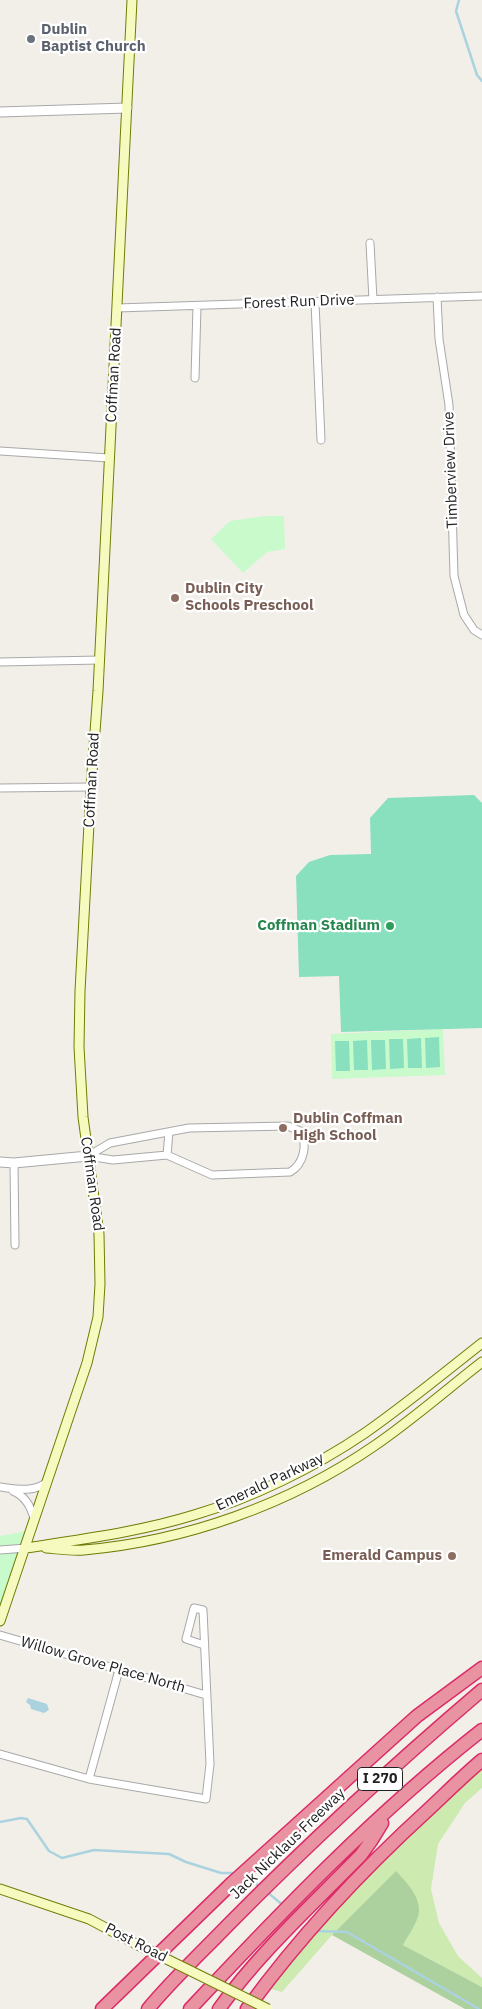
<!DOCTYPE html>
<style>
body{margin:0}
canvas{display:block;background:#f2efe9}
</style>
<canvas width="482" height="2009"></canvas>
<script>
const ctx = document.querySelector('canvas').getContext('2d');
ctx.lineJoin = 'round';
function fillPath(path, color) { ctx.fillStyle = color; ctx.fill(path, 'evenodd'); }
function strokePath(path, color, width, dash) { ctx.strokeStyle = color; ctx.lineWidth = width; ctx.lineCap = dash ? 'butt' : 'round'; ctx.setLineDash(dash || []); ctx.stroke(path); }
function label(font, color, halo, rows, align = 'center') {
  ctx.font = font + ' "IBM Plex Sans",sans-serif'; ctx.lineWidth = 4.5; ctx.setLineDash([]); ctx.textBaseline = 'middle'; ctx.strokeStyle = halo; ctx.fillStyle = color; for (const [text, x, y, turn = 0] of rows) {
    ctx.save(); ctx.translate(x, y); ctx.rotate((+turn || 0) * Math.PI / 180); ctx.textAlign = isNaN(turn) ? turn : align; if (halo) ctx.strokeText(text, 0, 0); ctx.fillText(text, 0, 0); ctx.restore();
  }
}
const grass = new Path2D(`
 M 482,1770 L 482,1788 L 465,1803 L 438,1844 L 431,1889 L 439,1923 L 458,1956 L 482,1978 L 482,1987 L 403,1945 L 418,1918 L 332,1935 L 282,1992 L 267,1988 L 372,1871 L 425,1819 Z`);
const forest = new Path2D(`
 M 396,1871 C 408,1884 425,1901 417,1920 C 413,1929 407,1937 403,1945 L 482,1987 L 482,2009 L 465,2009 L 332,1935 Z`);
const park = new Path2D(`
 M 265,516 L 284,516 L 285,549 L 267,552 L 243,573 L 211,539 L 230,521 Z
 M 443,1029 L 445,1075 L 332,1079 L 331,1034 Z
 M 32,1530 L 0,1621 L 0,1536 Z`);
const pitch = new Path2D(`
 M 474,795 L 482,803 L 482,1028 L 341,1032 L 339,976 L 299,977 L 296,876 L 309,862 L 330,855 L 371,854 L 370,818 L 388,798 Z
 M 439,1037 L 440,1067 L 426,1068 L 425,1038 Z
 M 421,1038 L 422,1068 L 408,1068 L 407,1039 Z
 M 389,1039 L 403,1039 L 404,1068 L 390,1069 Z
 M 367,1040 L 368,1070 L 354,1070 L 353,1041 Z
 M 371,1040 L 385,1040 L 386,1069 L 372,1070 Z
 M 335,1041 L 349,1041 L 350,1071 L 336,1071 Z`);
const water = new Path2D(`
 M 28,1698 L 47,1704 L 49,1710 L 44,1713 L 31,1709 L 30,1705 L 26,1702 Z`);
const stream = new Path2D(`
 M 459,0 L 456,11 L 477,75 L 482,81
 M 0,1822 L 21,1818 L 27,1819 L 49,1851 L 62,1858 L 94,1850 L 169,1854 L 186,1862 L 221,1873 L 235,1873
 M 245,1875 L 260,1887
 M 267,1892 L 284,1906
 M 316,1931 L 347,1932 L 479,2009`);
const minor = new Path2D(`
 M 370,243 L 373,300
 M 437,297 L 439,339 L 449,405 L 454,576 L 464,615 L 474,630 L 482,635
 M 315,302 L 321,440
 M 117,308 L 482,296
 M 195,378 L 197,306
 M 0,451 L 109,458
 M 0,662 L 100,660
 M 0,788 L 91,787
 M 288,1126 L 300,1131 C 308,1144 304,1164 290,1172 L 212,1175 L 167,1155 L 113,1160 L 88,1156 L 110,1143 L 189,1128 Z
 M 167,1155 L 169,1132
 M 14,1163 L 15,1245
 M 0,1487 C 16,1489 34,1493 47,1482
 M 13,1491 C 25,1496 31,1506 34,1519
 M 0,1550 L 26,1548
 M 0,1635 L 206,1695
 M 0,1754 L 89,1779 L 206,1799 L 210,1764 L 203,1610 L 194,1608 L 186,1639 L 204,1645
 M 89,1779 L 119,1670`);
const tertiary = new Path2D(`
 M 0,112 L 127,108
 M 0,1162 L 14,1163 L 88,1156`);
const secondary = new Path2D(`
 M 26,1548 C 82,1539 139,1532 194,1515 C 252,1498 315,1467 365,1433 C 405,1405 444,1373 482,1343
 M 46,1548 C 59,1549 72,1551 84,1550 C 186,1541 290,1504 374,1446 C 412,1420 446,1390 482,1362
 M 0,1621 L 87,1363 L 98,1317 L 100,1284 L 99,1234 L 83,1117 L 79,1047 L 80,991 L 91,787 L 98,691 L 132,0
 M 0,1889 L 89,1919 L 136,1944`);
const motorway = new Path2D(`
 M 102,2009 L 232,1883 L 417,1716 L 482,1668
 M 148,2009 C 173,1979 202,1952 229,1924 C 310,1842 394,1765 482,1690
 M 190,2009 C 282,1911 376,1813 482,1730
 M 219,2009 C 259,1953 312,1905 361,1855 L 371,1841 L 382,1823
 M 247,2009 C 300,1936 362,1870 429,1809 C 446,1793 463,1776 482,1760`);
const secondaryBridge = new Path2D(`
 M 136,1944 L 268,2009`);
const markers = [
 [31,39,5,"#6b7280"],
 [175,598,5,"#8d6e63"],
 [390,926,5,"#2e9e5b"],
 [283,1128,5,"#8d6e63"],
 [452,1556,5,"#8d6e63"]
];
const shields = [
 [380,1779,45]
];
const shieldNames = [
 ["I 270",380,1779]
];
const worshipNames = [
 ["Dublin",41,30],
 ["Baptist Church",41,47]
];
const streetNames = [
 ["Forest Run Drive",299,302,-2],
 ["Coffman Road",114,375,-87],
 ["Timberview Drive",451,470,-92],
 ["Coffman Road",92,780,-87],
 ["Coffman Road",92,1184,82],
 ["Emerald Parkway",270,1482,-25],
 ["Willow Grove Place North",103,1665,16],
 ["Jack Nicklaus Freeway",288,1844,-44],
 ["Post Road",136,1943,27]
];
const educationNames = [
 ["Dublin City",185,589],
 ["Schools Preschool",185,606],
 ["Dublin Coffman",293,1119],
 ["High School",293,1136],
 ["Emerald Campus",442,1556,"right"]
];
const leisureNames = [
 ["Coffman Stadium",380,926]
];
fillPath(grass, '#cdebb0');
fillPath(forest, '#add19e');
fillPath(park, '#c8facc');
fillPath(pitch, '#88e0be');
fillPath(water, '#aad3df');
strokePath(stream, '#aad3df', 2.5);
strokePath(minor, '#a9a9a9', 9);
strokePath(tertiary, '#a9a9a9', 11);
strokePath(secondary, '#707d05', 11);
strokePath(motorway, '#dc2a67', 15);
strokePath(minor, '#fff', 7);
strokePath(tertiary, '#fff', 9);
strokePath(secondary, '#f7fabf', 9);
strokePath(motorway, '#e892a2', 12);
strokePath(secondaryBridge, '#707d05', 11, []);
strokePath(secondaryBridge, '#f7fabf', 9);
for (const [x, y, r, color] of markers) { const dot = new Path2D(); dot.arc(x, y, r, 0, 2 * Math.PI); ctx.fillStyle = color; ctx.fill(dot); strokePath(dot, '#fff', 2); }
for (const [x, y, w] of shields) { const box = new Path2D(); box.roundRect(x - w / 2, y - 11.5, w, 23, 4); ctx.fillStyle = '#fff'; ctx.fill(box); strokePath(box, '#222', 1); }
label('bold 14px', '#222', null, shieldNames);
label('bold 15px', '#5b616d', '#fff', worshipNames, 'left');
label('15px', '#222', '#fff', streetNames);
label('bold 15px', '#785e54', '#fff', educationNames, 'left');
label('bold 15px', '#27864d', '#fff', leisureNames, 'right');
</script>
